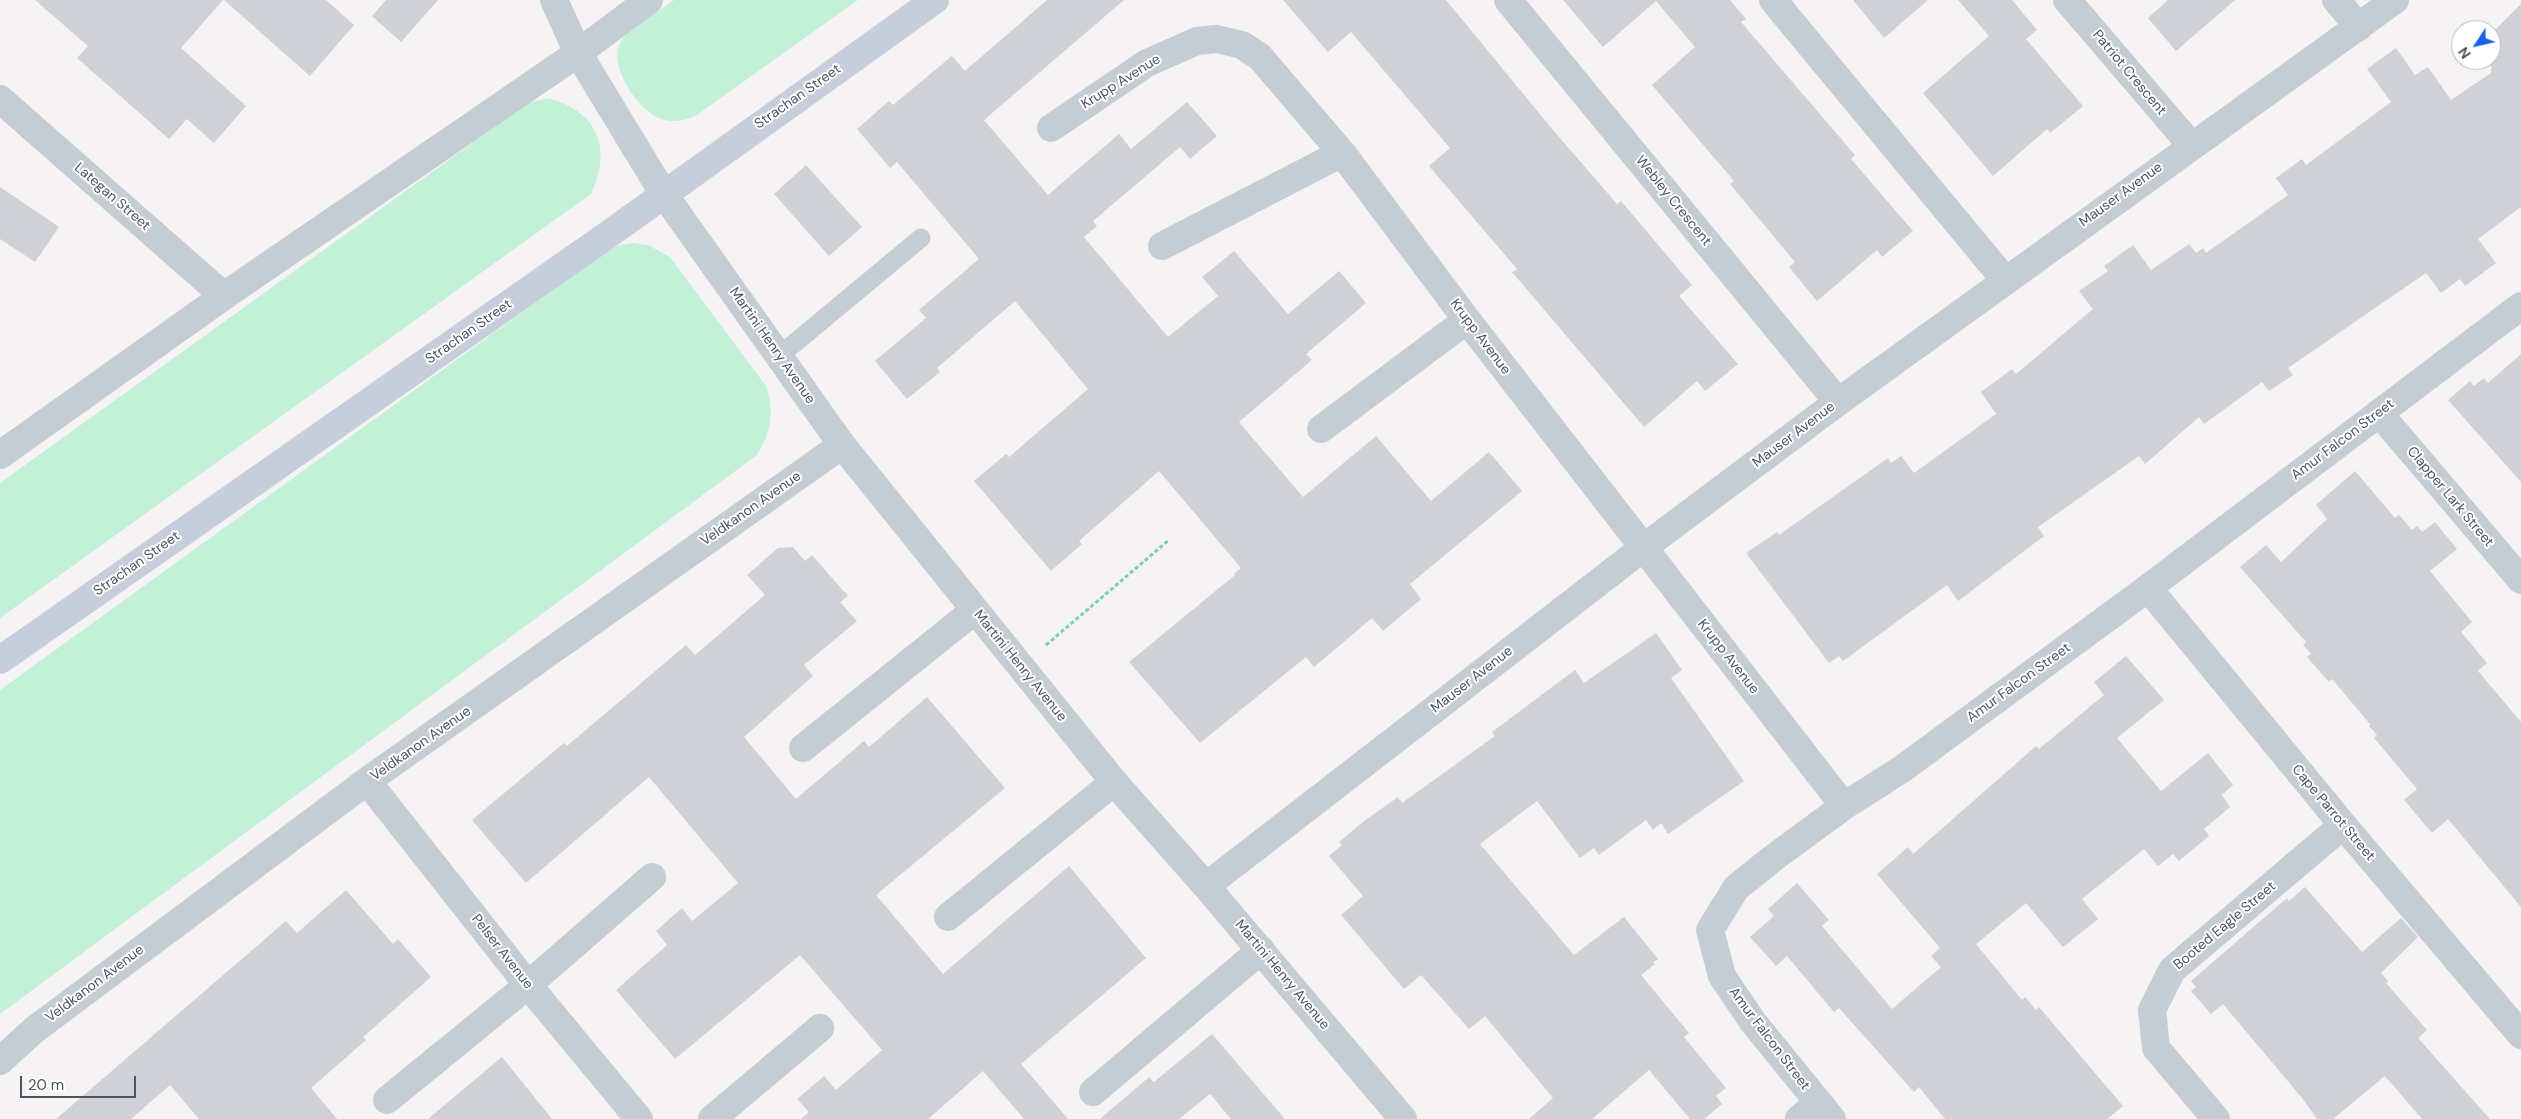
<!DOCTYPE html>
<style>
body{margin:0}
#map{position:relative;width:2521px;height:1119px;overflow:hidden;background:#f5f3f3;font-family:"DM Sans",sans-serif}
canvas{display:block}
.north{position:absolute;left:2451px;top:20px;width:50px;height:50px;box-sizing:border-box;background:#fff;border:1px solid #b7bbc0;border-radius:50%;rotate:235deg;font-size:14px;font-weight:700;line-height:20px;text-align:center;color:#4a5461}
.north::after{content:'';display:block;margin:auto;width:18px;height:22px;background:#1b64e6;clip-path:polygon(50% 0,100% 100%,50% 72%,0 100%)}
.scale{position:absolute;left:20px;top:1076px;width:116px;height:22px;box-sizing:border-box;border:2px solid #4a5461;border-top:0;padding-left:6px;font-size:15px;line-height:18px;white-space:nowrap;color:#4a5461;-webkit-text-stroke:4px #fff;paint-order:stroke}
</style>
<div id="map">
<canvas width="2521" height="1119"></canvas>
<div class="north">N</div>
<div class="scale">20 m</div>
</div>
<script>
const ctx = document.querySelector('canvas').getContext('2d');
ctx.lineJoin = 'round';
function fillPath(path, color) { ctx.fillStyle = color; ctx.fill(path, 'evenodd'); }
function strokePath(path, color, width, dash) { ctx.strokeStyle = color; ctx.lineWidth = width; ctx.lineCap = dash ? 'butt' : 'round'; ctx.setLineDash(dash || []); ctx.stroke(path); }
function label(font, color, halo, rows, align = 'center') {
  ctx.font = font + ' "DM Sans",sans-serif'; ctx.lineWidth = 4; ctx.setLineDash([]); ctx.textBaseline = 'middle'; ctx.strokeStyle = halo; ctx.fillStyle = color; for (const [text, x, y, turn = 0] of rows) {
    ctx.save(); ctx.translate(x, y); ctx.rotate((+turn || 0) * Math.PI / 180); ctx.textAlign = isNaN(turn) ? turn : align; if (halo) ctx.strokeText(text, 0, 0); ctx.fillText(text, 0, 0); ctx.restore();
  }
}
const green = new Path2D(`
 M 674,0 L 858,0 L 697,115 C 682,122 667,124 653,115 C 634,103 609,65 620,43 C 627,28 660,10 674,0 Z
 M 547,98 C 597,110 613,148 591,194 L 0,618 L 0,483 L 528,103 Z
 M 632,243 L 648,245 L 670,257 L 766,386 C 775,412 771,432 757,455 L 0,1014 L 0,690 L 604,253 L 617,246 Z`);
const building = new Path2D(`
 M 35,0 L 223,0 L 181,48 L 246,106 L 214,143 L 187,119 L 169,139 L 77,58 L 88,46 Z
 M 224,0 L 326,0 L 354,25 L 310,76 Z
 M 386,0 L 438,0 L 401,42 L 372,16 Z
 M 1047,0 L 1124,0 L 984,120 L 1048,195 L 1119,134 L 1131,149 L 1187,102 L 1217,136 L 1190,159 L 1180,147 L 1093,221 L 1097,226 L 1084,237 L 1168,337 L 1218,296 L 1202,277 L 1234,251 L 1288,314 L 1339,271 L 1366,303 L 1306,354 L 1312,360 L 1239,422 L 1303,497 L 1376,436 L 1431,501 L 1489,452 L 1522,491 L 1410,584 L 1421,599 L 1383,631 L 1372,618 L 1314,667 L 1306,657 L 1200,743 L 1129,662 L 1235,575 L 1234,574 L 1241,568 L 1159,471 L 1079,541 L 1082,544 L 1051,571 L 974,481 L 1006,454 L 1009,457 L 1088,389 L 1015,301 L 937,368 L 940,372 L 907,399 L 875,361 L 926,318 L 919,310 L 979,259 L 897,162 L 890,168 L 857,129 L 889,101 L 893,105 L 952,56 L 965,71 Z
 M 1283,0 L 1446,0 L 1553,130 L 1617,204 L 1621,201 L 1692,285 L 1679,296 L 1738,364 L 1705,391 L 1697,381 L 1644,427 L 1512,272 L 1517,269 L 1429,166 L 1450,148 L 1351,32 L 1328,52 Z
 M 1563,0 L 1730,0 L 1746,19 L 1741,22 L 1855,155 L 1851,159 L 1913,231 L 1882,257 L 1877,250 L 1817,301 L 1789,267 L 1795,262 L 1730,184 L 1734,181 L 1652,85 L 1695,47 L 1656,1 L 1603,47 Z
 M 1853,0 L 1928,0 L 1884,38 Z
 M 1958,0 L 2012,0 L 2037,30 L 2026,39 L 2083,106 L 2050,133 L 2047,129 L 1993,176 L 1923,93 L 1989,36 Z
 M 2168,0 L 2235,0 L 2176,51 L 2148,18 Z
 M 2521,4 L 2521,207 L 2478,239 L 2496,263 L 2465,286 L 2460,279 L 2441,293 L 2426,273 L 2288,368 L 2293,375 L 2269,391 L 2262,382 L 2204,424 L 2199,417 L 2145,464 L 2139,456 L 2038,527 L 2044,536 L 1958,601 L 1947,585 L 1843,661 L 1839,656 L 1829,663 L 1746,553 L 1777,532 L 1779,535 L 1888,458 L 1891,463 L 1901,456 L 1914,473 L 1996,414 L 1981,392 L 2012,369 L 2016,374 L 2093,309 L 2079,291 L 2108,271 L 2104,266 L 2133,245 L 2151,270 L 2189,244 L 2196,253 L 2203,248 L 2206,253 L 2288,195 L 2276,178 L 2302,159 L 2306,165 L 2391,102 L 2367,69 L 2396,48 L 2415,75 L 2428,67 L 2451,100 L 2491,73 L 2491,34 Z
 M 806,165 L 862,227 L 829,256 L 774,194 Z
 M 0,187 L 59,227 L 35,262 L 0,239 Z
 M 2521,354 L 2521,482 L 2448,400 L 2470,381 L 2474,386 L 2484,378 L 2488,383 Z
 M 2355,471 L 2395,518 L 2399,515 L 2412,530 L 2417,526 L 2422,532 L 2435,522 L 2457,549 L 2430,571 L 2472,622 L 2461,632 L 2487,663 L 2478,671 L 2521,722 L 2521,907 L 2448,819 L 2432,833 L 2404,800 L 2417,789 L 2374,738 L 2377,735 L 2369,726 L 2370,724 L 2332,679 L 2329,682 L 2307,657 L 2311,654 L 2303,645 L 2306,642 L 2240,567 L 2266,545 L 2281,562 L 2327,519 L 2316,505 Z
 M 793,547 L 805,561 L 812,555 L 848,596 L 840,602 L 857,621 L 804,665 L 813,676 L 744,737 L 796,799 L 864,741 L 869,747 L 927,697 L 1005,788 L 876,895 L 943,974 L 1069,866 L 1146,958 L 1021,1064 L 1068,1119 L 1024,1119 L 983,1071 L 928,1119 L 801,1119 L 809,1112 L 797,1099 L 824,1076 L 836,1090 L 882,1050 L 800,955 L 675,1059 L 616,990 L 667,945 L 656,931 L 682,908 L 692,921 L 738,883 L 649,777 L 526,883 L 472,820 L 564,743 L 567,746 L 686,645 L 695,655 L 765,595 L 747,575 L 778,548 Z
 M 1656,633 L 1682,670 L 1671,678 L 1744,781 L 1668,834 L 1661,823 L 1653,830 L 1646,820 L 1599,855 L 1594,848 L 1580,858 L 1537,801 L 1480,844 L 1574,955 L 1624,917 L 1658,959 L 1653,962 L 1655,964 L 1641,975 L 1689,1033 L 1684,1037 L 1726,1088 L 1716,1096 L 1722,1104 L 1704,1119 L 1690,1119 L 1649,1070 L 1592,1119 L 1529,1119 L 1553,1098 L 1485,1016 L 1469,1029 L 1421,975 L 1404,989 L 1341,915 L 1363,896 L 1329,856 L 1342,845 L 1339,842 L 1364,821 L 1398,797 L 1402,803 L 1495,736 L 1492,732 L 1575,670 L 1584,683 Z
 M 2126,656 L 2164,700 L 2117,738 L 2161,791 L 2208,753 L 2233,785 L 2222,795 L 2230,807 L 2204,829 L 2209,836 L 2179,861 L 2173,854 L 2158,866 L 2144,849 L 2082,899 L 2098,919 L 2063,947 L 2026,903 L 1976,944 L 2022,1000 L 2025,997 L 2036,1010 L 2039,1007 L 2123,1106 L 2107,1119 L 1945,1119 L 1919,1087 L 1914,1092 L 1839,1008 L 1834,1012 L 1787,956 L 1776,966 L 1750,937 L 1774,916 L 1768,909 L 1797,883 L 1829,920 L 1822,926 L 1892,1009 L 1941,967 L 1931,956 L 1940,948 L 1877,874 L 1908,847 L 1913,854 L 2036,746 L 2039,749 L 2104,695 L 2094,682 Z
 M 2305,887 L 2362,952 L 2401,918 L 2418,937 L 2381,973 L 2388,981 L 2386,983 L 2427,1030 L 2418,1038 L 2490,1119 L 2422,1119 L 2385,1076 L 2333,1119 L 2317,1119 L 2302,1098 L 2223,1004 L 2211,1014 L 2191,991 L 2196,987 L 2191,981 L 2287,898 L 2289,901 Z
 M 346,890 L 393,944 L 398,939 L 431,977 L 363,1037 L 366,1040 L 311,1088 L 337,1119 L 199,1119 L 170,1085 L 131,1119 L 56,1119 L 286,921 L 297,933 Z
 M 1212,1034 L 1285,1119 L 1231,1119 L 1210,1094 L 1179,1119 L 1100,1119 L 1149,1077 L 1154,1082 Z
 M 502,1057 L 552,1119 L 428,1119 Z`);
const path = new Path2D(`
 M 1046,645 L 1169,540`);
const lane = new Path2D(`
 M 779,356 L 921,238`);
const street = new Path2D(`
 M 554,0 L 578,53 L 663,193 L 842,445 L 1114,782 L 1206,886 L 1403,1119
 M 1508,0 L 1838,402
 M 1773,0 L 2005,280
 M 2067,0 L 2191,145
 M 2336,0 L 2359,27
 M 0,99 L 224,296
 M 1051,128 L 1147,63 L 1197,41 L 1217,39 L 1242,45 L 1260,57 L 1342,153 L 1467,320 L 1844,806
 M 1162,246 L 1342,153
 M 2379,413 L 2521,580
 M 1321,429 L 1467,320
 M 0,455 L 224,296 L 578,53 L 649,0
 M 2148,588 L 2343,825 L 2521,1035
 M 803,748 L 975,610
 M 367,781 L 528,985 L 639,1119
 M 1206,886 L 1643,548 L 1838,402 L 2395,0
 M 948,917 L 1114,782
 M 0,1061 L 34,1030 L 367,781 L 842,445
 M 1093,1092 L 1261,950
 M 387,1100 L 528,985 L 652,877
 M 712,1119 L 820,1028
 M 1799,1119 L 1818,1103
 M 1832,1119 L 1753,1022 L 1722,976 L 1710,930 L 1736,888 L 1772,859 L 1844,806 L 1902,769 L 2148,588 L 2521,306
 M 2216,1119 L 2156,1048 L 2152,1010 L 2172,970 L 2343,825`);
const secondary = new Path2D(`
 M 0,660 L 609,234 L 935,0`);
const streetNames = [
 ["Patriot Crescent",2129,73,50],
 ["Krupp Avenue",1121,82,-32],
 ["Strachan Street",798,97,-35],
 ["Mauser Avenue",2121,195,-36],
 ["Lategan Street",112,197,41],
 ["Webley Crescent",1673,201,51],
 ["Strachan Street",469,332,-35],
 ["Krupp Avenue",1480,337,53],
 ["Martini Henry Avenue",772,346,55],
 ["Mauser Avenue",1794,435,-37],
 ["Amur Falcon Street",2343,440,-37],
 ["Clapper Lark Street",2450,497,50],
 ["Veldkanon Avenue",751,509,-35],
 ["Strachan Street",137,564,-35],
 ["Krupp Avenue",1728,657,52],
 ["Martini Henry Avenue",1020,666,51],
 ["Mauser Avenue",1472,680,-38],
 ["Amur Falcon Street",2019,683,-36],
 ["Veldkanon Avenue",421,744,-35],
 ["Cape Parrot Street",2333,813,50],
 ["Booted Eagle Street",2225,926,-40],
 ["Pelser Avenue",502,952,52],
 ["Martini Henry Avenue",1282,975,50],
 ["Veldkanon Avenue",95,984,-37],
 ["Amur Falcon Street",1769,1039,53]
];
fillPath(green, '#c3f1d8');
fillPath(building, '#cfd1d7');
strokePath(path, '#7acfac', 3, [4, 2.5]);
strokePath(lane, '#c4ccd4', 19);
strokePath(street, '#c4ccd4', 28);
strokePath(secondary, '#c6cedb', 28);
label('14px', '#4a5461', '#fff', streetNames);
</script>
